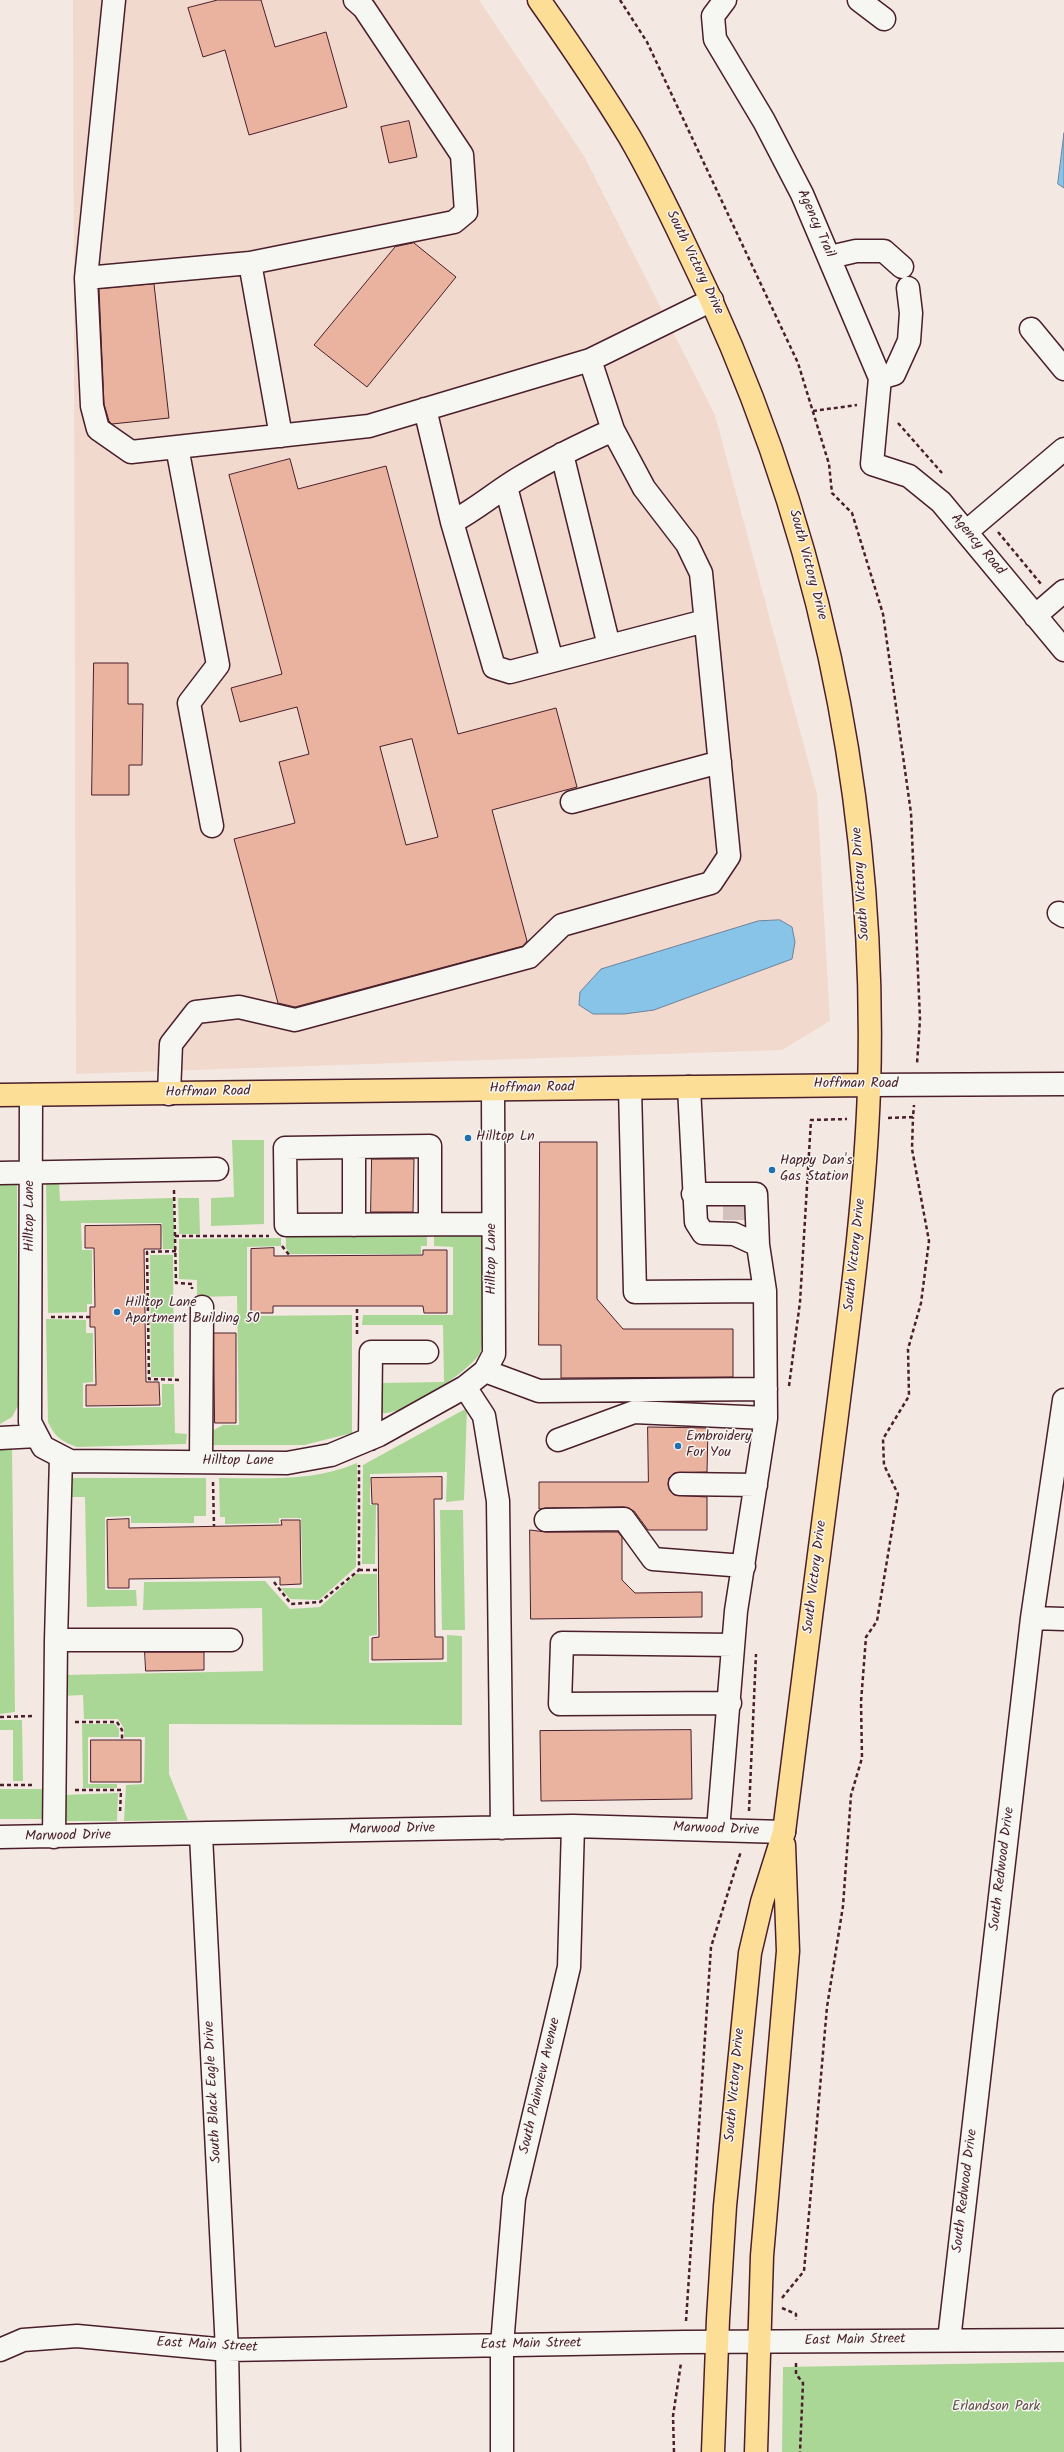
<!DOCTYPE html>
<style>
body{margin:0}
canvas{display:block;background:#f4e9e2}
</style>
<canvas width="1064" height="2452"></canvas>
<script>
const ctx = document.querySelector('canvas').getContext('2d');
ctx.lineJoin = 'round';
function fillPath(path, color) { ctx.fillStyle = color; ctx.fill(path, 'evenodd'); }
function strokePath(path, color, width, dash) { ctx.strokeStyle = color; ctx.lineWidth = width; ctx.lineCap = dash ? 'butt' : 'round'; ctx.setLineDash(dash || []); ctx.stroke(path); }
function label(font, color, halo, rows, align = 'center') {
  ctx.font = font + ' Kalam,sans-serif'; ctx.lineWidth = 3; ctx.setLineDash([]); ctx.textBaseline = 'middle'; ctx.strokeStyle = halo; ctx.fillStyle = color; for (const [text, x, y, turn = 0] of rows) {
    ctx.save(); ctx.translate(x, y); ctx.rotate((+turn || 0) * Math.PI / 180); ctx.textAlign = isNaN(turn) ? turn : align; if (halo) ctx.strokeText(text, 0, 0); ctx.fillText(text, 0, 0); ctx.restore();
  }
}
const built = new Path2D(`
 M 73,0 L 479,0 L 584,156 L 715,415 L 817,794 L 830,1021 L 782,1050 L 76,1074 Z`);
const green = new Path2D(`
 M 232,1140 L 264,1140 L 264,1224 L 211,1226 L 211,1198 L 234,1197 Z
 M 59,1181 L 60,1201 L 173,1198 L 175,1249 L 163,1249 L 162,1223 L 81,1223 L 82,1250 L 92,1250 L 92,1304 L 87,1304 L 87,1312 L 48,1313 L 46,1182 Z
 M 0,1185 L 17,1185 L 18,1406 L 12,1417 L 0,1424 Z
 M 178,1198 L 199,1198 L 200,1234 L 179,1234 Z
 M 286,1233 L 427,1234 L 427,1246 L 421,1246 L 421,1254 L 290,1254 L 286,1248 Z
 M 434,1234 L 482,1236 L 482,1343 C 481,1347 481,1352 479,1355 C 466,1373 403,1416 382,1413 L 379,1407 L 379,1383 L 444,1382 L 443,1325 L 362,1325 L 363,1315 L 453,1315 L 453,1247 L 434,1246 Z
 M 281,1238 L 281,1246 L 247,1247 L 247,1316 L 352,1315 L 352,1433 L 304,1445 L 211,1445 L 208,1433 L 223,1425 L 239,1425 L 237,1296 L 197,1297 L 197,1280 L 179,1279 L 179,1239 Z
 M 150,1255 L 173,1255 L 174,1377 L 151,1377 Z
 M 46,1319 L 86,1320 L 86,1333 L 93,1333 L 93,1382 L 83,1383 L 83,1408 L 162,1407 L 162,1384 L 174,1384 L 175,1433 L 187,1434 L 186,1444 L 77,1447 C 61,1441 55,1437 48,1422 Z
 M 467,1408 L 464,1500 L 446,1502 L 447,1472 L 370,1474 L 370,1505 L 376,1505 L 375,1564 L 362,1564 L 363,1465 Z
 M 0,1446 L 12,1446 L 15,1712 L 0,1714 Z
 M 357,1463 L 356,1567 L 319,1600 L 290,1599 L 281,1588 L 303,1588 L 301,1518 L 279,1518 L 279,1523 L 225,1524 L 225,1517 L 220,1517 L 219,1478 C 266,1478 313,1482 357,1463 Z
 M 70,1478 L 206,1478 L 206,1516 L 194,1516 L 194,1523 L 131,1523 L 131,1516 L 105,1517 L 105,1590 L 136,1590 L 137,1606 L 87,1607 L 85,1497 L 67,1497 Z
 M 440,1510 L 463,1510 L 465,1630 L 442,1630 Z
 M 356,1574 L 377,1574 L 377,1635 L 369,1636 L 369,1663 L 447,1662 L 447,1635 L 462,1636 L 462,1725 L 169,1724 L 169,1774 L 188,1820 L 124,1821 L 126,1785 L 144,1784 L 145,1737 L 124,1737 L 124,1728 L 118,1719 L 84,1719 L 83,1695 L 62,1696 L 62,1675 L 263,1671 L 262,1608 L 143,1610 L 144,1582 L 265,1581 L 290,1609 L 320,1607 Z
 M 0,1720 L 22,1720 L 23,1781 L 13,1781 L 13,1730 L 0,1730 Z
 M 82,1724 L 115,1724 L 119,1729 L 119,1737 L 88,1737 L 88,1784 L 117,1784 L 117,1788 L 83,1788 Z
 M 0,1789 L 47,1789 L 48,1819 L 0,1819 Z
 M 118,1793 L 117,1821 L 61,1821 L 63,1795 Z
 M 1064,2362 L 1064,2452 L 782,2452 L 783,2367 Z`);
const water = new Path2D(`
 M 1064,133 L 1064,188 L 1058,184 Z
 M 780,920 L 792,927 L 795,942 L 792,959 L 654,1010 L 624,1014 L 593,1014 L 579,1005 L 580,992 L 601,969 L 758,921 Z`);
const building = new Path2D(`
 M 218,0 L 261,0 L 275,47 L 326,32 L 347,107 L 249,135 L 225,50 L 203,57 L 188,8 Z
 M 409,121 L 417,157 L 389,163 L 381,127 Z
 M 414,243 L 456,277 L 367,387 L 314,345 L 395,247 Z
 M 154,284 L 169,418 L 112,424 L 109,421 L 104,404 L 99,289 Z
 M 290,459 L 298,489 L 386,466 L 458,734 L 556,708 L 577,787 L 492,810 L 527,941 L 523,946 L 295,1007 L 278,1003 L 234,839 L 295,823 L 279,762 L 309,754 L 297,707 L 240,722 L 231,688 L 282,674 L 229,475 ZM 412,739 L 438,837 L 406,845 L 380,747 Z
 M 94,663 L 128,663 L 128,704 L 143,704 L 142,765 L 129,765 L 129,795 L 92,795 Z
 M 540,1142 L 597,1142 L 597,1299 L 623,1329 L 733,1329 L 733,1377 L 561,1378 L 561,1345 L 539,1345 Z
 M 372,1159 L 414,1159 L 413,1212 L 371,1212 Z
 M 161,1225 L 161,1249 L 144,1249 L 146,1382 L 159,1382 L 160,1405 L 86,1406 L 86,1385 L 96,1385 L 95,1327 L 90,1327 L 90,1307 L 95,1307 L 94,1248 L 85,1248 L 85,1226 Z
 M 274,1248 L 274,1256 L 423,1255 L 423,1250 L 447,1250 L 447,1313 L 424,1313 L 423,1306 L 273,1306 L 273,1313 L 251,1313 L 251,1249 Z
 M 214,1333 L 236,1333 L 236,1423 L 215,1423 Z
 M 648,1427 L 708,1428 L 707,1472 L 674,1473 L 669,1478 L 668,1484 L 674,1495 L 707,1497 L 707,1530 L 648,1530 L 634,1511 L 624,1507 L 546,1508 L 539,1509 L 539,1482 L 648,1482 Z
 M 442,1477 L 442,1499 L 434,1499 L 435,1637 L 443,1637 L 443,1659 L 372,1660 L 372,1638 L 379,1637 L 378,1504 L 372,1504 L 371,1478 Z
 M 129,1519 L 129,1528 L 282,1525 L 281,1520 L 300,1520 L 301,1584 L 280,1585 L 280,1577 L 129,1579 L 129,1588 L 108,1588 L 107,1520 Z
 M 530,1530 L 546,1532 L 618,1532 L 622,1537 L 622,1580 L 635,1593 L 702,1592 L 702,1617 L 531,1619 Z
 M 145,1652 L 204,1652 L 204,1670 L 146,1671 Z
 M 691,1730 L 692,1799 L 541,1801 L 540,1731 Z
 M 91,1740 L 141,1740 L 141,1782 L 91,1782 Z`);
const minorTunnel = new Path2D(`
 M 734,1198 L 734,1221`);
const path = new Path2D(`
 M 620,0 L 647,42 L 798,363 L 829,464 L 832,493 L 852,513 L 883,614 L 911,813 L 920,1019 L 917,1064
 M 813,411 L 857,405
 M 898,423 L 942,473
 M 998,532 L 1041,584
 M 888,1118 L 913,1117 L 914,1105
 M 174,1190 L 176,1283 L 192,1284 L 192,1289
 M 175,1236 L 269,1236
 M 282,1246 L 290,1256
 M 176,1251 L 147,1252 L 149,1379 L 181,1380
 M 357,1309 L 357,1337
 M 51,1317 L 90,1317
 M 789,1386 L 800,1302 L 811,1120 L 847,1119
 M 213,1482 L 214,1526
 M 359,1570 L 379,1570
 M 274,1582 L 291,1604 L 320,1602 L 359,1570 L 359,1465
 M 0,1717 L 33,1716
 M 75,1722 L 117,1722 L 122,1730 L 122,1739
 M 0,1785 L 34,1785
 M 75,1790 L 121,1790 L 120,1813
 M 749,1811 L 756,1654
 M 782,2298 L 804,2271 L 827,2007 L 843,1906 L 851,1795 L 862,1758 L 861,1702 L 866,1637 L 877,1621 L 898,1494 L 884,1465 L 883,1439 L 909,1396 L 908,1349 L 921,1303 L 929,1241 L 912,1149 L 913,1117
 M 782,2308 L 796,2314 L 796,2320
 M 686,2321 L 711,1947 L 741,1851
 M 796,2363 L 796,2374 L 803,2383 L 800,2452
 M 674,2452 L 673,2416 L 681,2363`);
const minor = new Path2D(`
 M 114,0 L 86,278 L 92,406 L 98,429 L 131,452 L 369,426 L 590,360 L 712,300
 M 725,0 L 713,16 L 715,39 L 764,121 L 802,194 L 880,378 L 872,464 L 909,476 L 941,502 L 1064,650
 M 859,0 L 884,19
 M 830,257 L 856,251 L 884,251 L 902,267
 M 86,278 L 250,263
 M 1031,329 L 1064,369
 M 880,378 L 894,374 L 909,341 L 911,313 L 908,288
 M 425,409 L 452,522
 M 613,430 C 582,444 551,459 521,477 C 497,491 477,509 452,522 L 494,667 L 510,672 L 705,621
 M 281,436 L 250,263 L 454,222 L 466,212 L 462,155 L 364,8 L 355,0
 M 177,447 L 218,665 L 189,703 L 212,826
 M 562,454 L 609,646
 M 506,487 L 552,661
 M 966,532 L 1064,449
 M 1035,616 L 1064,591
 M 572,802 L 720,762
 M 1059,913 L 1064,916
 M 869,1085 L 1064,1084
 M 689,1087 L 696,1222 L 703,1233 L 734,1234 L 758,1245 L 765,1291
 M 630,1088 L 635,1292 L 765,1291 L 766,1418 L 736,1611 L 718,1830
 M 169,1094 L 171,1044 L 196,1012 L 239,1007 L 295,1020 L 529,957 L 562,925 L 711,883 L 729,856 L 701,573 L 687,544 L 644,488 L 613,430 L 590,360
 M 31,1095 L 30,1422 L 43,1447 L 70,1461 L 287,1463 L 331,1455 L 379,1435 L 465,1387 L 485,1371 L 494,1354 L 493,1090
 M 354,1147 L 430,1146 L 430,1224
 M 0,1173 L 217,1169
 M 693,1194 L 756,1194 L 758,1245
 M 354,1225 L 354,1147 L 285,1148 L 286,1225 L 493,1224
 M 485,1371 L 539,1391 L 766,1389
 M 465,1387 L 484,1416 L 498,1501 L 502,1828
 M 0,1438 L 37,1436
 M 370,1439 L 371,1352 L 427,1352
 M 558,1440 L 634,1412 L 766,1418
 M 61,1457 L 56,1640 L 231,1640
 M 201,1462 L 202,1307
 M 680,1484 L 756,1485
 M 546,1520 L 624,1519 L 653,1559 L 744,1566
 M 1032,1618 L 1064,1619
 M 730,1703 L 560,1704 L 562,1643 L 733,1645
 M 201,1835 L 227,2350 L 229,2452
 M 0,1837 L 573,1826 L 784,1832
 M 54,1837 L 56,1640
 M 949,2340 L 1032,1618 L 1064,1400
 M 0,2350 L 23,2340 L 77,2336 L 227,2350 L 684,2342 L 1064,2340
 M 502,2452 L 502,2345 L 514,2198 L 569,1967 L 573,1826`);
const major = new Path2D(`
 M 539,0 C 570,44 601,90 629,136 C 650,172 668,209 686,247 C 816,511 878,795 869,1090 C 865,1201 850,1312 836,1423 C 818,1559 801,1696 784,1832 L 762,1902 L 750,1953 L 725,2206 L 718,2319 L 713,2452
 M 0,1095 L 869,1085
 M 756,2452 L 762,2256 L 788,1951 L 784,1845`);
const markers = [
 [468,1138,4,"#1f6fb2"],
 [772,1170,4,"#1f6fb2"],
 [117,1312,4,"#1f6fb2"],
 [678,1446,4,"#1f6fb2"]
];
const streetNames = [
 ["Agency Trail",815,224,66],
 ["South Victory Drive",694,263,64],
 ["Agency Road",977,545,50],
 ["South Victory Drive",807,565,75],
 ["South Victory Drive",862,884,-94],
 ["Hoffman Road",856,1085],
 ["Hoffman Road",532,1089,-1],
 ["Hoffman Road",208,1093,-1],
 ["Hilltop Lane",31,1216,-90],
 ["South Victory Drive",856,1255,-84],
 ["Hilltop Lane",493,1259,-90],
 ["Hilltop Lane",238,1462],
 ["South Victory Drive",816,1577,-83],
 ["Marwood Drive",392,1830,-1],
 ["Marwood Drive",716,1830,2],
 ["Marwood Drive",68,1837,-1],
 ["South Redwood Drive",1003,1869,-83],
 ["South Victory Drive",736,2085,-85],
 ["South Plainview Avenue",541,2086,-77],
 ["South Black Eagle Drive",214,2092,-93],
 ["South Redwood Drive",966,2191,-83],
 ["East Main Street",855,2341,-1],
 ["East Main Street",531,2345,-1],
 ["East Main Street",207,2346,3]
];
const poiNames = [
 ["Hilltop Ln",476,1138],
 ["Happy Dan's",780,1162],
 ["Gas Station",780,1178],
 ["Hilltop Lane",125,1304],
 ["Apartment Building 50",125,1320],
 ["Embroidery",686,1438],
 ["For You",686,1454]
];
const parkNames = [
 ["Erlandson Park",996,2408]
];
fillPath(built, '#f1d9ce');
fillPath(green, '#abd796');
fillPath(water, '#87c4e7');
strokePath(water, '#6f829c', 1);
fillPath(building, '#eab3a0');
strokePath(building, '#4a1f2b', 1);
strokePath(minorTunnel, '#d2c1bd', 22, [22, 11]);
strokePath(minor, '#4a1f2b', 25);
strokePath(major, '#4a1f2b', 25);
strokePath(path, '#4a1f2b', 2.5, [4, 3]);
strokePath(minor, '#f6f6f2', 22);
strokePath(major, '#fdde96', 22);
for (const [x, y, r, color] of markers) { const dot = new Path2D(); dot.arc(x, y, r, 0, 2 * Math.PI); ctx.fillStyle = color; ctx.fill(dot); strokePath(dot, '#f6f6f2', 1.5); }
label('14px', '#4a1f2b', '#f6f6f2', streetNames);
label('14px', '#4a1f2b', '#f6f6f2', poiNames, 'left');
label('14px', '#624d46', '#f6f6f2', parkNames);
</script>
